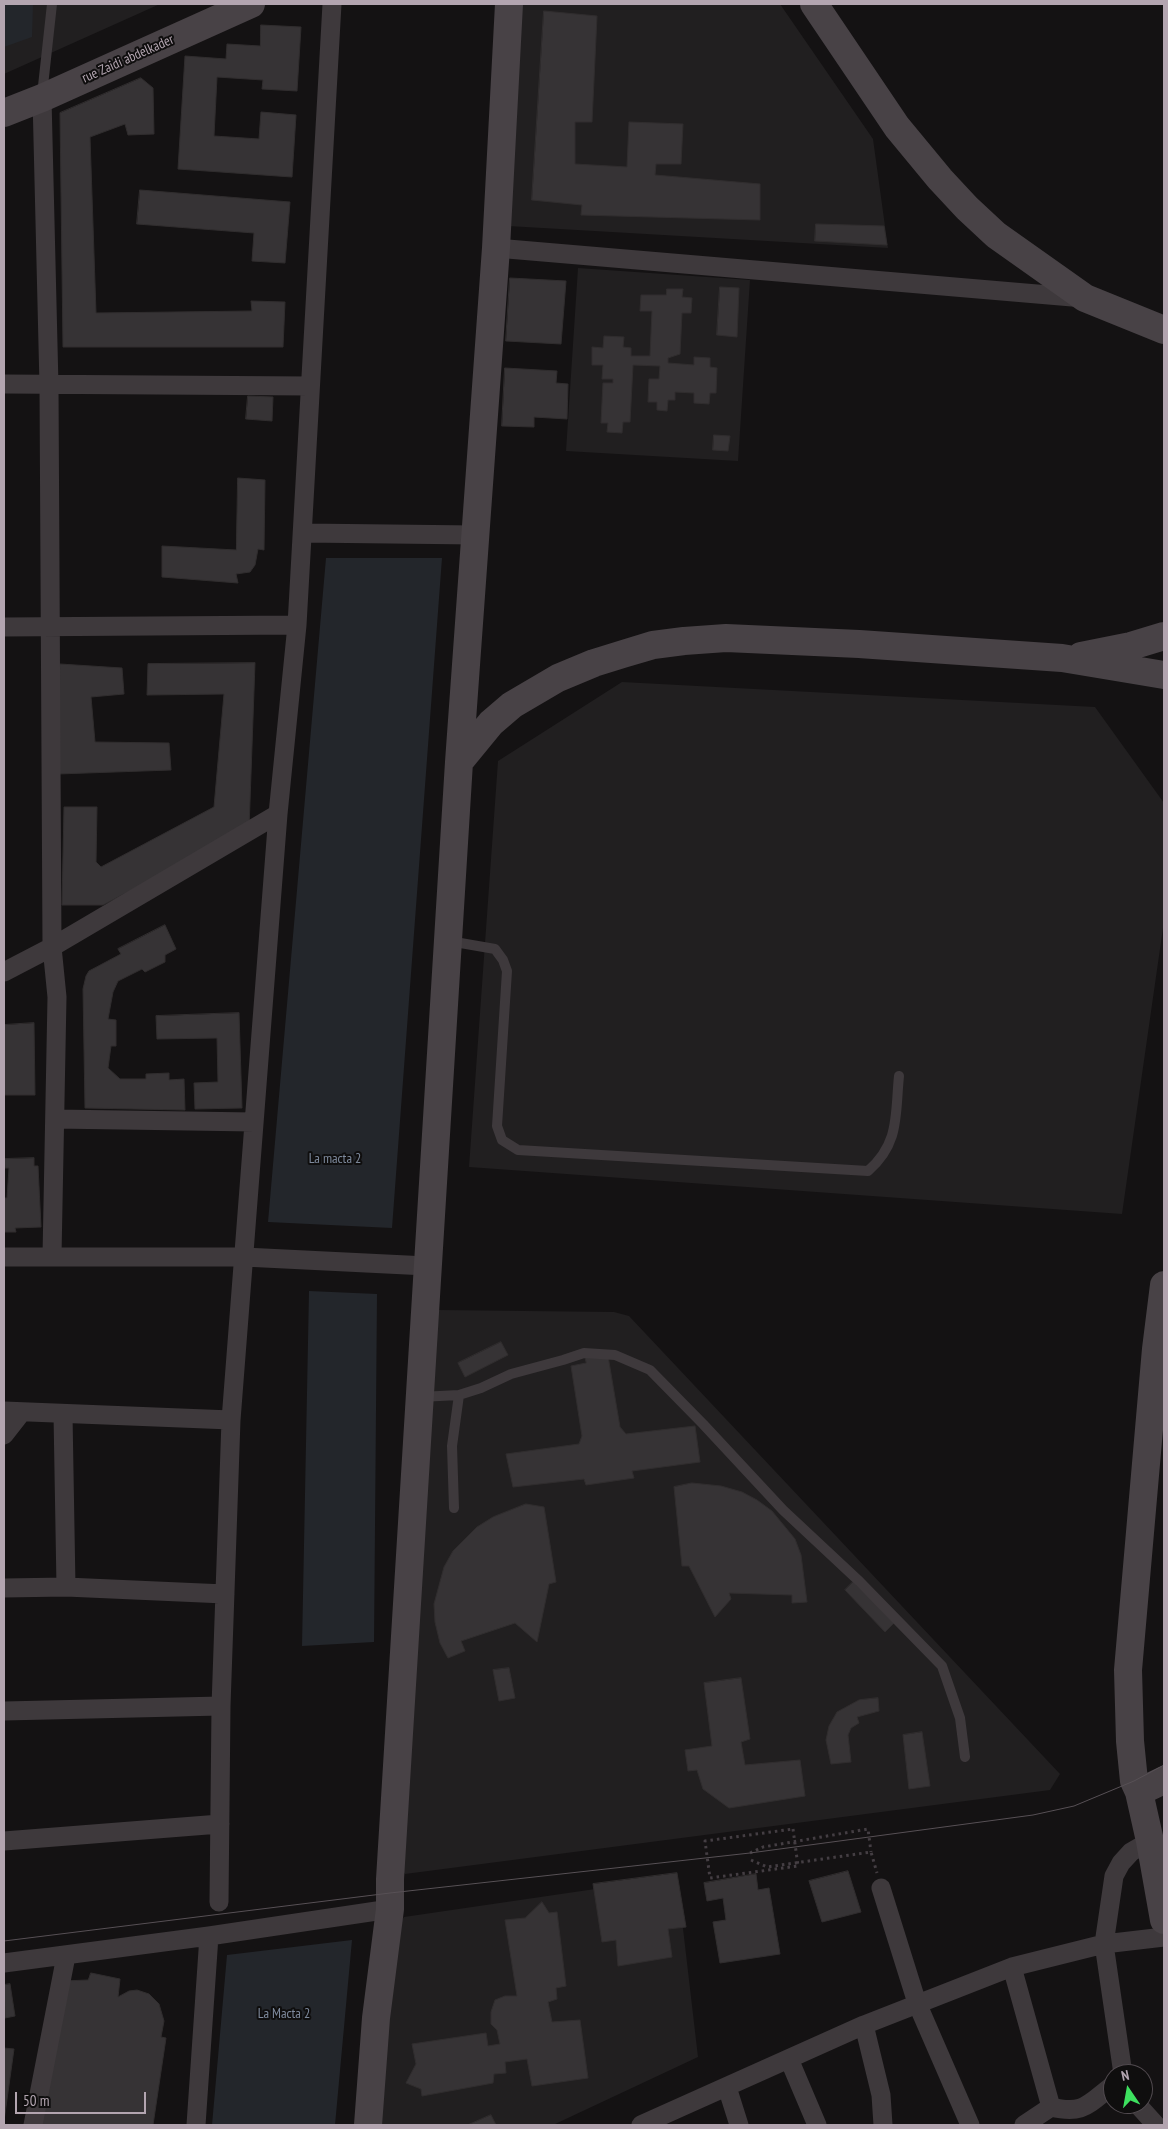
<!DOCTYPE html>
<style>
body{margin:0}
#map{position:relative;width:1168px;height:2129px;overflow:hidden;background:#141213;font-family:"PT Sans Narrow",sans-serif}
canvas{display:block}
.frame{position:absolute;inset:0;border:5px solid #b3a5b0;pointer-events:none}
.north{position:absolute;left:1103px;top:2064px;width:50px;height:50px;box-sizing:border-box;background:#0f0e0e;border:1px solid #514a4f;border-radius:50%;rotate:348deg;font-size:14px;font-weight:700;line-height:20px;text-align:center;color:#b3a5b0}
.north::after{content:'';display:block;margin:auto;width:18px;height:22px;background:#3de15f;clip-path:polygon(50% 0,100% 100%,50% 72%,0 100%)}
.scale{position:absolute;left:15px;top:2092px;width:131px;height:22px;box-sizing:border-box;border:2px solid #b3a5b0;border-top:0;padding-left:6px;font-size:15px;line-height:18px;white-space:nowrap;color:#b3a5b0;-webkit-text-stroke:4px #0f0e0e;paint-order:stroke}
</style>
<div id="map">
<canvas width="1168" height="2129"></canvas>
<div class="frame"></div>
<div class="north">N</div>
<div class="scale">50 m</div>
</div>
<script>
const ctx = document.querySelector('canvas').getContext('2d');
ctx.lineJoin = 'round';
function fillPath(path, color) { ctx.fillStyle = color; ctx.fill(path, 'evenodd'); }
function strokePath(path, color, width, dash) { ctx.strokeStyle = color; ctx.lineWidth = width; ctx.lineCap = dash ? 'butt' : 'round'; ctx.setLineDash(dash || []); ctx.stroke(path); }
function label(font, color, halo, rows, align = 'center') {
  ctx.font = font + ' "PT Sans Narrow",sans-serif'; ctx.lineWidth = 4; ctx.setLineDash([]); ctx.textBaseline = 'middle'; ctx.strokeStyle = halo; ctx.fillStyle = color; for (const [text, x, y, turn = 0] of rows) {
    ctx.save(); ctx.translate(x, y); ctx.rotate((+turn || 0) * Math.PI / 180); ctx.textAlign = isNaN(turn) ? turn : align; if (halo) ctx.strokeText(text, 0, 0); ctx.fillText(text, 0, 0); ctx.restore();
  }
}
const built = new Path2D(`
 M 4,4 L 160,4 L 4,74 Z
 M 521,4 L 780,4 L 873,139 L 888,248 L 508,226 Z
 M 578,268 L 750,280 L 738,461 L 566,451 Z
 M 622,682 L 1095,707 L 1164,803 L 1164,921 L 1122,1214 L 469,1167 L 498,761 Z
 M 438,1310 L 614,1312 L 629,1316 L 1060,1774 L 1050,1790 L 405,1874 L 392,1860 Z
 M 677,1877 L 698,2057 L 553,2125 L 374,2125 L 385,1942 L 404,1917 Z`);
const green = new Path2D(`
 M 4,4 L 33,4 L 32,37 L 4,47 Z
 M 326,558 L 442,558 L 392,1228 L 268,1222 Z
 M 309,1291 L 377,1294 L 374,1642 L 302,1646 Z
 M 352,1940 L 335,2125 L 212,2125 L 227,1955 Z`);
const building = new Path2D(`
 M 544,11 L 597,16 L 592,122 L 575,122 L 575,164 L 627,167 L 629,122 L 683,124 L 681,164 L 656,164 L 655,175 L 760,184 L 760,220 L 581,215 L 582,205 L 532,200 Z
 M 261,25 L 301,27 L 297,91 L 262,89 L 263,80 L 217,77 L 214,136 L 259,139 L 261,112 L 296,115 L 292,177 L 178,169 L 185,56 L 226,59 L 227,44 L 260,46 Z
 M 141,78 L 153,88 L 154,134 L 128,135 L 125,124 L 90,137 L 96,313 L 252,311 L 251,301 L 285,302 L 283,347 L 63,347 L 60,113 Z
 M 140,190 L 290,202 L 285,263 L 252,261 L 254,233 L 137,224 Z
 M 816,224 L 884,226 L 887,245 L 815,241 Z
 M 510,278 L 566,281 L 561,344 L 506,341 Z
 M 720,287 L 739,288 L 737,337 L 717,335 Z
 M 667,289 L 683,289 L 682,297 L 692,298 L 691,313 L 682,313 L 680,354 L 668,358 L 668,363 L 694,365 L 694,357 L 710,358 L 710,367 L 717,368 L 716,393 L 710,393 L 709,404 L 694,403 L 694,393 L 675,392 L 675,400 L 668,400 L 667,411 L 657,410 L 657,402 L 648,402 L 649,379 L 659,379 L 660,366 L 633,365 L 630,422 L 623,422 L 622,433 L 607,432 L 608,423 L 601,423 L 603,383 L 613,383 L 613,379 L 602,379 L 603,365 L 592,365 L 592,347 L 603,348 L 604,336 L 624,337 L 623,347 L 631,348 L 631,356 L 650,356 L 652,311 L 640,311 L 641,295 L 666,295 Z
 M 505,368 L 557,371 L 556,383 L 568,384 L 567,419 L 534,417 L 534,427 L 502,426 Z
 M 248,396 L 273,397 L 272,421 L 246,419 Z
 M 714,435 L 730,436 L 728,451 L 713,450 Z
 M 238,478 L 265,480 L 264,550 L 258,549 L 255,565 L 250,572 L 236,574 L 238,583 L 162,577 L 162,546 L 236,550 Z
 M 255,663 L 249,829 L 103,905 L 62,905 L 64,807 L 97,807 L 96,862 L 101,867 L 214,807 L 224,694 L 147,695 L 148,664 Z
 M 60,664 L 122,668 L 124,694 L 91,697 L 95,742 L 169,743 L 171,770 L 58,774 Z
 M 165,925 L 176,949 L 165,955 L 165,962 L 145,972 L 142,969 L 118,981 L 113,992 L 108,1019 L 116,1020 L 116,1046 L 111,1046 L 108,1068 L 120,1079 L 146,1079 L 146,1074 L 169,1073 L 169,1080 L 184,1079 L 185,1110 L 85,1108 L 83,989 L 86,976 L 89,971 L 121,954 L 118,949 Z
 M 239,1013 L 242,1108 L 195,1109 L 194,1083 L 218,1082 L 217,1038 L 157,1039 L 156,1016 Z
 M 34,1023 L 35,1095 L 4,1095 L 4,1025 Z
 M 34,1158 L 34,1166 L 38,1166 L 41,1227 L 15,1228 L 16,1232 L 4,1232 L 4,1198 L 7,1198 L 9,1168 L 5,1168 L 4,1159 Z
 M 501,1342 L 508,1355 L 465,1377 L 458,1363 Z
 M 585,1356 L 608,1356 L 620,1427 L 626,1434 L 695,1426 L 700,1462 L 632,1471 L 634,1478 L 586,1485 L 584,1479 L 513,1487 L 506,1454 L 579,1444 L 582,1436 L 571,1366 L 586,1363 Z
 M 692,1483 L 721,1486 L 742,1492 L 757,1500 L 772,1511 L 795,1539 L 801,1555 L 807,1602 L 792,1603 L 792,1595 L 729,1593 L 731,1599 L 715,1617 L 689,1566 L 682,1566 L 674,1487 Z
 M 526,1504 L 544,1507 L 556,1582 L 549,1584 L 537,1642 L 515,1623 L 461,1641 L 465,1651 L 448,1658 L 440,1643 L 435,1622 L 434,1604 L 444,1567 L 453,1551 L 477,1527 L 493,1517 Z
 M 853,1582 L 895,1622 L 885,1632 L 845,1590 Z
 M 509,1668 L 515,1698 L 499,1701 L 493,1670 Z
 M 741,1678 L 750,1739 L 741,1742 L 745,1765 L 800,1760 L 805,1796 L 729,1808 L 703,1789 L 697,1770 L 688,1771 L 685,1750 L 712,1746 L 704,1683 Z
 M 878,1698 L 879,1711 L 857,1717 L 859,1723 L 851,1728 L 848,1735 L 851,1762 L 831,1764 L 826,1740 L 829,1726 L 837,1712 L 859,1700 Z
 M 922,1732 L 930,1786 L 909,1789 L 903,1735 Z
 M 848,1871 L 861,1912 L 822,1922 L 809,1881 Z
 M 677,1873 L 686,1927 L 668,1929 L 672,1957 L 618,1966 L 616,1940 L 602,1942 L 593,1884 Z
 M 756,1874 L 758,1890 L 769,1888 L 780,1954 L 720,1963 L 713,1922 L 726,1920 L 723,1898 L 707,1901 L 704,1883 Z
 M 542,1902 L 549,1913 L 557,1912 L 566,1986 L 556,1988 L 557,1999 L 548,2002 L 552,2022 L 580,2020 L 588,2078 L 532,2086 L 527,2059 L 505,2062 L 506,2073 L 494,2074 L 493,2083 L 422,2096 L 421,2089 L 406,2083 L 416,2064 L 412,2044 L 486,2033 L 488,2046 L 500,2044 L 497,2030 L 491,2024 L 491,2012 L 495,2000 L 505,1996 L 517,1996 L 505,1920 L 525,1918 Z
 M 91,1973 L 120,1979 L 118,1997 L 129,1991 L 137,1990 L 149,1994 L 159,2004 L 164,2021 L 161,2037 L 166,2038 L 153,2125 L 39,2125 L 63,1981 L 88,1980 Z
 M 10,1984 L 15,2016 L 5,2018 L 4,1985 Z
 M 4,2048 L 14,2049 L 4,2121 Z
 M 491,2115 L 496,2125 L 468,2125 Z`);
const path = new Path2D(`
 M 793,1829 L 798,1866 L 710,1878 L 705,1841 Z
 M 750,1853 L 763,1847 L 868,1829 L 871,1852
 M 751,1860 L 767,1867 L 871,1852 L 877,1873`);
const service = new Path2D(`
 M 42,95 L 52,4
 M 449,941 L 495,949 L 503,960 L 507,971 L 497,1126 L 502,1140 L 518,1150 L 868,1171 C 900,1143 895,1115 899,1076
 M 420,1397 L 459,1395 L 481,1388 L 511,1374 L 563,1360 L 584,1353 L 615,1355 L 650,1370 L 703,1424 L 783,1510 L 860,1582 L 942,1666 L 960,1718 L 965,1757
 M 454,1508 L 452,1446 L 459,1395`);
const minor = new Path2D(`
 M 42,98 L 49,386 L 52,947
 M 496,248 L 1084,298
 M 4,384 L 310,386
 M 304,533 L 476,535
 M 4,627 L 297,625 L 332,4
 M 52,947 L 278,814 L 297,625
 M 4,972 L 52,947 L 57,997 L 52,1256
 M 55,1119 L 254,1122
 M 4,1257 L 244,1257 L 427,1266
 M 4,1411 L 231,1420
 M 63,1414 L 66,1587
 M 4,1435 L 22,1412
 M 4,1588 L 66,1587 L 225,1594
 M 4,1711 L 221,1706
 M 4,1841 L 220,1824
 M 881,1888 L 917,2003 L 970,2125
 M 219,1902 L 221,1706 L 231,1420 L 278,814
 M 4,1963 L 209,1936 L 390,1909
 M 1012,1967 L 1051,2107
 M 864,2025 L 881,2095 L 883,2125
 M 789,2059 L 817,2125
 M 1123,2074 L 1104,1944 L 1114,1876 L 1121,1863 L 1131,1852 L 1150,1841
 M 727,2087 L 739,2125
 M 1137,2104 L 1156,2125
 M 33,2125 L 66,1956
 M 196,2125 L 209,1936
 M 641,2125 L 864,2025 L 1012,1967 L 1104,1944 L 1164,1937
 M 1024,2125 L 1051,2107 C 1084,2115 1088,2104 1113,2085`);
const secondary = new Path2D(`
 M 814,4 L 897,127 L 940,179 L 967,208 L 996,235 L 1085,298 L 1164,330
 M 4,113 L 42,98 L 251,4
 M 1081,656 L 1131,646 L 1164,636
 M 459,762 L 496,248 L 509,4
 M 1164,1285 L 1156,1349 L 1128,1670 L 1130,1741 L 1134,1781 L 1139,1792 L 1150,1841 L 1164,1920
 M 1139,1792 L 1164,1780
 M 368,2125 L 376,2018 L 390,1909 L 390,1879 L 459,762 L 491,723 L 512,705 L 558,678 L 594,663 L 623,654 L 653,645 L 684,641 L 726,638 L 859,644 L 1062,658 L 1164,675`);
const tram = new Path2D(`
 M 4,1941 L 390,1893 L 750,1853 L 1033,1815 L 1074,1806 L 1134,1781 L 1164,1765`);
const streetNames = [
 ["rue Zaidi abdelkader",128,59,-24]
];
const parkNames = [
 ["La macta 2",335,1159],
 ["La Macta 2",284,2014]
];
fillPath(built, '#211f20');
fillPath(green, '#23262b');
fillPath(building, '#363335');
strokePath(building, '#302d2e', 1);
strokePath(path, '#443e43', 3, [2.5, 4]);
strokePath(service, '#3e393c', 10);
strokePath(minor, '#3e393c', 19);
strokePath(secondary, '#484246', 28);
strokePath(tram, '#575055', 1);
label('14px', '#b3a5b0', '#0f0e0e', streetNames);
label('14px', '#7e8a9d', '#0f0e0e', parkNames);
</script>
